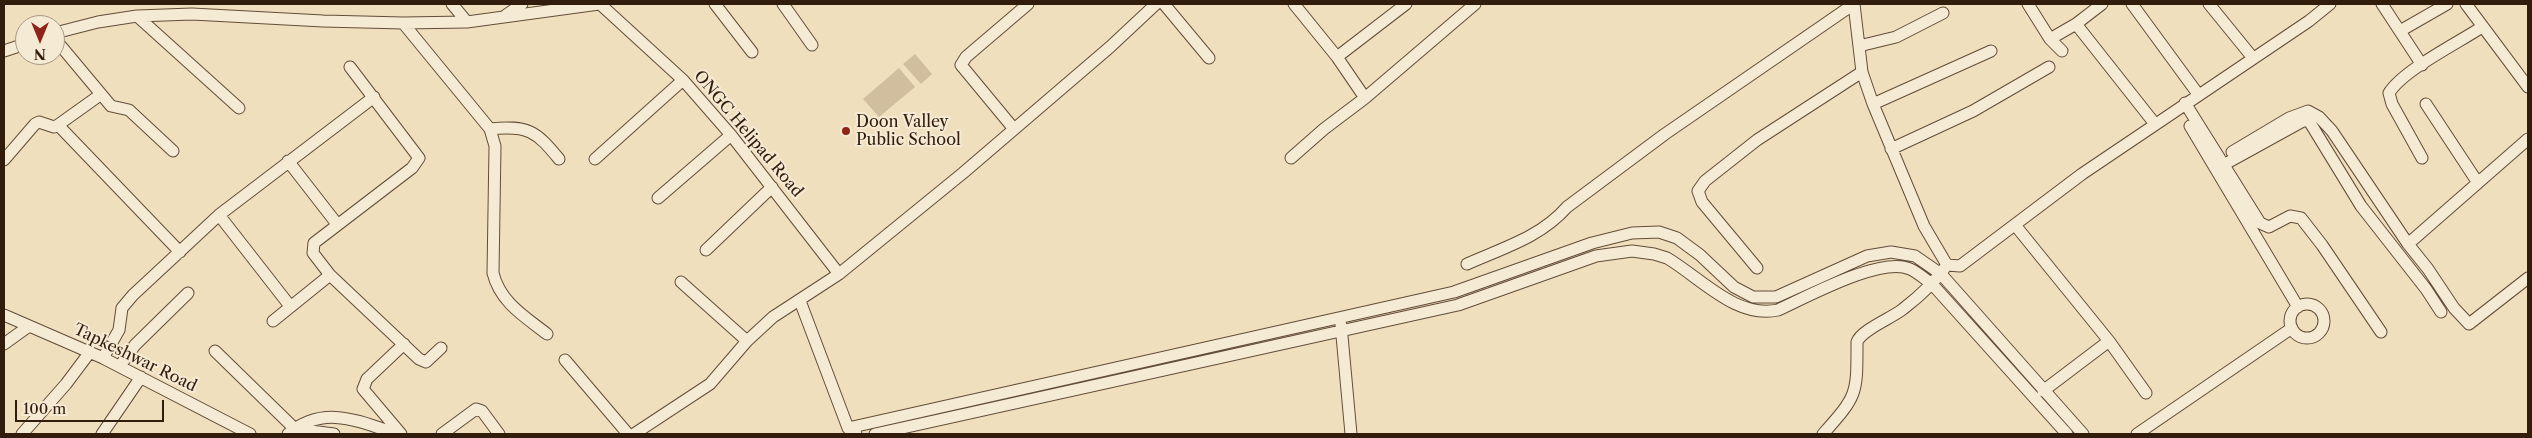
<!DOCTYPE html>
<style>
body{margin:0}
#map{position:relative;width:2532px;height:438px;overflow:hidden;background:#f0dfbd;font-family:"Libre Caslon Text",serif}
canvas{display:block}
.frame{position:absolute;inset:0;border:5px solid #321c0c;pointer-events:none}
.north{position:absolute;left:15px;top:15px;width:50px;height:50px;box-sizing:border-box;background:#f5ead4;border:1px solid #a79884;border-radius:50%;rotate:180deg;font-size:14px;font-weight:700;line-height:20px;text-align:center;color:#321c0c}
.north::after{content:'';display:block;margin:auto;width:18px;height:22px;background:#8f2418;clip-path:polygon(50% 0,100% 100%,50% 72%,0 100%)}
.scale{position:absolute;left:15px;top:400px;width:149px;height:22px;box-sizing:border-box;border:2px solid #321c0c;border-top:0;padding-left:6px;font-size:15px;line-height:18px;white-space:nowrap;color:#321c0c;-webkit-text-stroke:4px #f5ead4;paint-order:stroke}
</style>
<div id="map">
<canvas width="2532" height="438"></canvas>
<div class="frame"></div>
<div class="north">N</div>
<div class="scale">100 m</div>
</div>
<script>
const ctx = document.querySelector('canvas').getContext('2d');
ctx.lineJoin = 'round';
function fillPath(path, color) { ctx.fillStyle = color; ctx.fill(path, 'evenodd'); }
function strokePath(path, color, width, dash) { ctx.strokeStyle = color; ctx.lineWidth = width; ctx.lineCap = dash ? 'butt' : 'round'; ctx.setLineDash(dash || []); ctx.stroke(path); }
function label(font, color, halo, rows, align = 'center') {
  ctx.font = font + ' "Libre Caslon Text",serif'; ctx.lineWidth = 4; ctx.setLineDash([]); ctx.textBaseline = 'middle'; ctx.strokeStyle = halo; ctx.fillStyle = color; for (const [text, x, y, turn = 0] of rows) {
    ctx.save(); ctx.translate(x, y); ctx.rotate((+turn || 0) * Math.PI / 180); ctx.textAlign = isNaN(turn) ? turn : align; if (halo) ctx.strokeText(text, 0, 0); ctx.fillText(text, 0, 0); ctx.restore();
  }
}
const green = new Path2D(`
 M 915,54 L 932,74 L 921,84 L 903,64 Z
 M 899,68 L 915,87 L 879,117 L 863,99 Z`);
const minor = new Path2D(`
 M 452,4 L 467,22
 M 600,4 L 683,80 L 731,135 L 839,274
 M 715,4 L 752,52
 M 783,4 L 812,45
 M 1164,4 L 1209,58
 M 1294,4 L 1337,57 L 1365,98
 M 2028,4 L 2050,39 L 2062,51
 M 2132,4 L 2198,94
 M 2209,4 L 2253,58
 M 2382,4 L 2422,65
 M 2466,4 L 2528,87
 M 506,15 L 522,4
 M 137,16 L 239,108
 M 403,23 L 490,129 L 495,146 L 493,273 C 500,302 524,316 547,334
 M 2076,24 L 2155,124
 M 2400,31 L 2447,4
 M 55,33 L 98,22 L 137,16 L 192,14 L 323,21 L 403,23 L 467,22 L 599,4
 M 55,39 L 111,106 L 129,110 L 173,151
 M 2050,39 L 2076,24 L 2102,4
 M 1859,46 L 1896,37 L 1943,13
 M 4,51 L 25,44
 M 1337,57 L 1406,4
 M 350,67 L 419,158 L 412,168 L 314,243 L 313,253 L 330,275 L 419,359 L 426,362 L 441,348
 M 2185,103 L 2260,223 L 2269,227 L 2290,216 L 2301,218 L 2322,245 L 2381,332
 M 1873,104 L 1991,51
 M 2426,104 L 2478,183
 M 58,125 L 100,95
 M 2190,126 L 2298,307
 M 490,129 C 528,125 536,131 559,159
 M 1014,129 L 961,65 L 966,57 L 1028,4
 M 1891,149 L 1973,111 L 2049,67
 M 2232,152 L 2289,118 L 2308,111 L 2319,117 L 2332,131 L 2408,244 L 2428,269 L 2454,308 L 2469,324 L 2528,278
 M 1291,158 L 1324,129 L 1365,98 L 1475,4
 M 2422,158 L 2392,104 L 2389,93 C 2403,70 2458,43 2482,27
 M 595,159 L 683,80
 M 4,160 L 35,124 L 39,122 L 54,127 L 58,125 L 180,252
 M 288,161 L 337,224
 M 2225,164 L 2303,121 L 2309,121 L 2361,206 L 2426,289 L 2441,312
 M 658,198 L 731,135
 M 219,215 L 290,306
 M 2015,225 L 2109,341 L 2146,393
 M 2408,244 L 2528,139
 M 706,250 L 772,187
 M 1467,264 C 1503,248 1541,237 1567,207 L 1665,134 L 1854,4
 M 1947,265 L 1960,266 L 2082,174 L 2309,21 L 2330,4
 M 1757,268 L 1702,202 L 1698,191 L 1705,181 L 1757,140 L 1862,72
 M 681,282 L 747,341
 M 800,301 L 848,428 L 856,434
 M2290 321a17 17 0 1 1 34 0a17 17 0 1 1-34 0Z
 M 4,315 L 103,358 L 250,434
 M 273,321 L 330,275
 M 1341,325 L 1351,434
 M 4,344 L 29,326
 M 215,351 L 295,429
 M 103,358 L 119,330 L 122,308 L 133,295 L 219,215 L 374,97
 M 565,360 L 628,434
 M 120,366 L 135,345 L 188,293
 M 2043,391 L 2109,341
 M 848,428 L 1454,292 L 1592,243 L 1632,233 L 1659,232 L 1677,238 L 1700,255 L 1734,287 L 1753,297 L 1776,297 L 1867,256 L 1891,252 L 1915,256 L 1941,274 L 2083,434
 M 295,429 L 334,434
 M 22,434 L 66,384 L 90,352
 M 102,434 L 141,377
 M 288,434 C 324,404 358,421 397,434
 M 401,434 L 363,389 L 367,379 L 404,344
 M 442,434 L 476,409 L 482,411 L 499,434
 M 634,434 L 710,384 L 747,341 L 773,317 L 839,274 L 963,173 L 1110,47 L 1156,4
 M 875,434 L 1458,305 L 1596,256 L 1632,251 L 1654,254 L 1667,258 C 1701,278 1736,319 1778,310 C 1807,297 1881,256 1910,269 C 1917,272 1925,279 1932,284 L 2067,434
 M 1823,434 C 1858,395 1857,394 1857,342 C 1861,330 1892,318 1903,309 C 1920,296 1935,282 1947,265 L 1924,226 L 1873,104 L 1862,72 L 1854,4
 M 2137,434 L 2292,328`);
const markers = [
 [846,131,5,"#8f2418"]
];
const poiNames = [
 ["Doon Valley",856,122],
 ["Public School",856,140]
];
const streetNames = [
 ["ONGC Helipad Road",748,134,50],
 ["Tapkeshwar Road",135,358,26]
];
fillPath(green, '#d0be9f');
strokePath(minor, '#624d38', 13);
strokePath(minor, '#f5ead4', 11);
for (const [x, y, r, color] of markers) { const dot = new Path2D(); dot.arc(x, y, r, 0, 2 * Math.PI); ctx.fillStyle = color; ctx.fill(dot); strokePath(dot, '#f5ead4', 2); }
label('16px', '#321c0c', '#f5ead4', poiNames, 'left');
label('16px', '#321c0c', '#f5ead4', streetNames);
</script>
